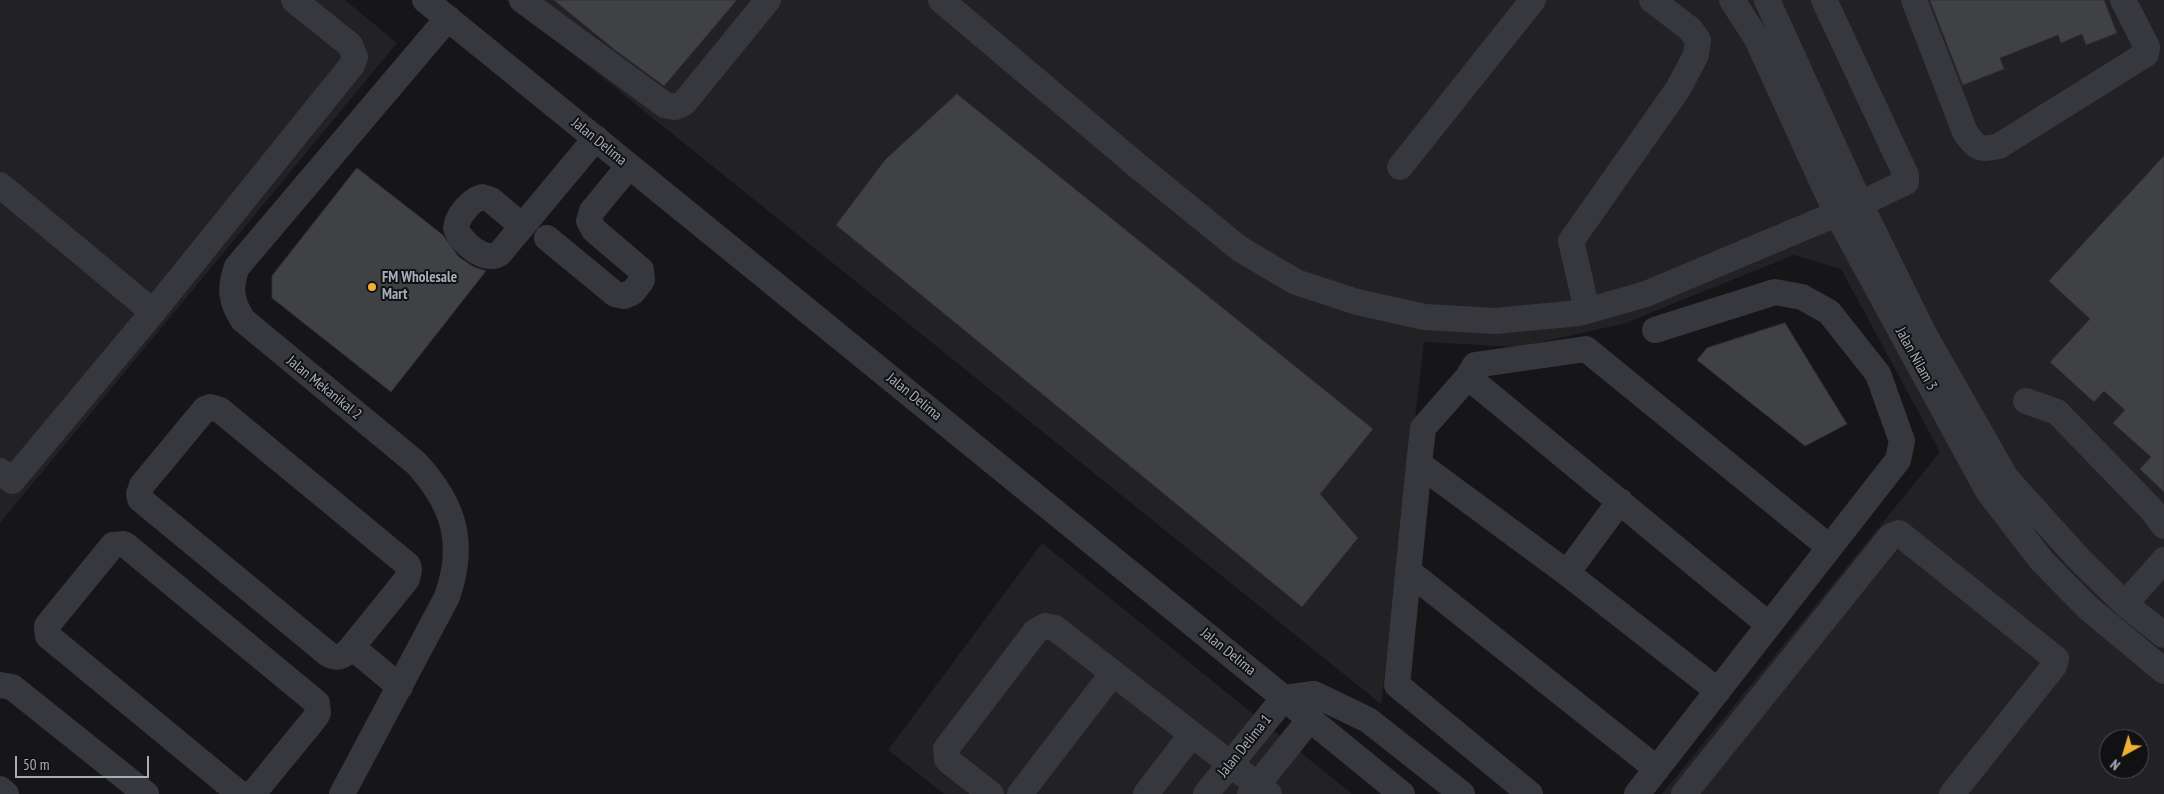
<!DOCTYPE html>
<style>
body{margin:0}
#map{position:relative;width:2164px;height:794px;overflow:hidden;background:#161618;font-family:"PT Sans Narrow",sans-serif}
canvas{display:block}
.north{position:absolute;left:2099px;top:729px;width:50px;height:50px;box-sizing:border-box;background:#111113;border:1px solid #4d4f55;border-radius:50%;rotate:219deg;font-size:14px;font-weight:700;line-height:20px;text-align:center;color:#a8adb8}
.north::after{content:'';display:block;margin:auto;width:18px;height:22px;background:#f2b134;clip-path:polygon(50% 0,100% 100%,50% 72%,0 100%)}
.scale{position:absolute;left:15px;top:756px;width:134px;height:22px;box-sizing:border-box;border:2px solid #a8adb8;border-top:0;padding-left:6px;font-size:15px;line-height:18px;white-space:nowrap;color:#a8adb8;-webkit-text-stroke:4px #111113;paint-order:stroke}
</style>
<div id="map">
<canvas width="2164" height="794"></canvas>
<div class="north">N</div>
<div class="scale">50 m</div>
</div>
<script>
const ctx = document.querySelector('canvas').getContext('2d');
ctx.lineJoin = 'round';
function fillPath(path, color) { ctx.fillStyle = color; ctx.fill(path, 'evenodd'); }
function strokePath(path, color, width, dash) { ctx.strokeStyle = color; ctx.lineWidth = width; ctx.lineCap = dash ? 'butt' : 'round'; ctx.setLineDash(dash || []); ctx.stroke(path); }
function label(font, color, halo, rows, align = 'center') {
  ctx.font = font + ' "PT Sans Narrow",sans-serif'; ctx.lineWidth = 4; ctx.setLineDash([]); ctx.textBaseline = 'middle'; ctx.strokeStyle = halo; ctx.fillStyle = color; for (const [text, x, y, turn = 0] of rows) {
    ctx.save(); ctx.translate(x, y); ctx.rotate((+turn || 0) * Math.PI / 180); ctx.textAlign = isNaN(turn) ? turn : align; if (halo) ctx.strokeText(text, 0, 0); ctx.fillText(text, 0, 0); ctx.restore();
  }
}
const built = new Path2D(`
 M 0,0 L 345,0 L 397,43 L 0,523 Z
 M 506,0 L 2164,0 L 2164,794 L 1662,794 L 1940,452 L 1841,269 L 1794,255 L 1623,324 L 1518,347 L 1424,342 L 1381,704 ZM 2109,739 L 2139,739 L 2139,769 L 2109,769 Z
 M 1042,543 L 1352,794 L 944,794 L 888,750 Z`);
const building = new Path2D(`
 M 554,0 L 737,0 L 664,86 L 615,50 Z
 M 1930,0 L 2104,0 L 2117,33 L 2086,45 L 2082,34 L 2061,43 L 2058,35 L 2000,58 L 2004,69 L 1963,85 Z
 M 957,94 L 1373,429 L 1320,494 L 1358,538 L 1302,607 L 836,225 L 885,160 Z
 M 2164,156 L 2164,492 L 2140,469 L 2151,457 L 2113,423 L 2125,410 L 2104,391 L 2094,402 L 2050,362 L 2090,319 L 2049,281 Z
 M 357,168 L 443,235 L 459,257 L 474,267 L 486,271 L 391,392 L 272,298 L 272,276 Z
 M 1785,323 L 1847,424 L 1805,446 L 1697,360 L 1707,348 Z`);
const minor = new Path2D(`
 M 425,0 L 1402,794
 M 522,0 L 665,105 L 675,107 L 684,103 L 768,0
 M 941,0 L 1139,167 L 1240,249 L 1296,282 L 1357,302 L 1425,317 L 1495,321 L 1579,313 L 1646,294 L 1860,204 L 1906,182 L 1906,175 L 1824,0
 M 1732,0 L 1757,39 L 1837,214 L 1988,491 L 2041,560 L 2087,607 L 2164,671
 M 1767,0 L 1860,204 L 1925,336 L 2006,478 L 2079,559 L 2125,604 L 2164,635
 M 1914,0 L 1965,132 C 1976,148 1980,151 1999,146 L 2146,54 L 2147,47 L 2123,0
 M 1400,167 L 1533,0
 M 0,185 L 153,312
 M 522,226 L 491,200 L 482,197 C 470,200 457,217 456,228 C 461,243 486,264 500,253 L 596,138
 M 547,238 L 615,294 L 624,296 L 633,292 L 642,280 L 641,270 L 594,230 L 589,221 L 592,211 L 629,166
 M 1587,310 L 1571,241 L 1678,89 L 1696,55 L 1698,40 L 1690,29 L 1652,0
 M 1468,377 L 1769,625
 M 2026,401 L 2057,412 L 2152,510 L 2164,526
 M 1419,464 L 1397,685 L 1530,794
 M 0,471 L 12,481 L 153,312 L 352,65 L 355,57 L 350,45 L 294,0
 M 1408,571 L 1657,769
 M 1567,573 L 1620,501
 M 2125,604 L 2164,560
 M 352,647 L 407,579 L 409,570 L 408,565 L 220,410 L 210,407 L 205,409 L 142,485 L 139,494 L 140,499 L 328,654 C 339,660 345,655 352,647 L 400,687
 M 0,685 L 12,687 L 146,794
 M 1718,691 L 1567,573 L 1419,464 L 1423,428 L 1468,377 L 1475,365 L 1586,349 L 1829,547
 M 1284,698 L 1314,694 L 1368,720 L 1462,794
 M 0,789 L 6,794
 M 240,794 L 48,636 L 47,626 L 50,622 L 113,545 L 124,544 L 128,547 L 317,703 L 318,713 L 315,718 L 256,790 L 250,794
 M 342,794 L 447,597 C 466,543 454,504 416,463 L 243,320 C 231,302 229,288 237,267 L 448,18
 M 991,794 L 951,763 L 947,759 L 946,749 L 1036,631 L 1045,626 L 1055,628 L 1269,794
 M 1020,794 L 1113,673
 M 1146,794 L 1192,734
 M 1206,794 L 1284,698
 M 1250,794 L 1310,719
 M 1637,794 L 1898,460 L 1902,441 L 1878,374 L 1829,312 L 1802,297 L 1775,292 L 1655,330
 M 1684,794 L 1891,536 L 1899,533 L 2056,659 L 2054,666 L 1952,794`);
const markers = [
 [372,287,5,"#f2b134"]
];
const streetNames = [
 ["Jalan Delima",599,142,39],
 ["Jalan Nilam 3",1916,359,61],
 ["Jalan Mekanikal 2",324,388,39],
 ["Jalan Delima",914,397,39],
 ["Jalan Delima",1228,652,39],
 ["Jalan Delima 1",1245,746,-51]
];
const poiNames = [
 ["FM Wholesale",382,278],
 ["Mart",382,295]
];
fillPath(built, '#222225');
fillPath(building, '#404145');
strokePath(building, '#303034', 1);
strokePath(minor, '#37383d', 26);
for (const [x, y, r, color] of markers) { const dot = new Path2D(); dot.arc(x, y, r, 0, 2 * Math.PI); ctx.fillStyle = color; ctx.fill(dot); strokePath(dot, '#111113', 2); }
label('15px', '#a8adb8', '#111113', streetNames);
label('bold 15px', '#a8adb8', '#111113', poiNames, 'left');
</script>
